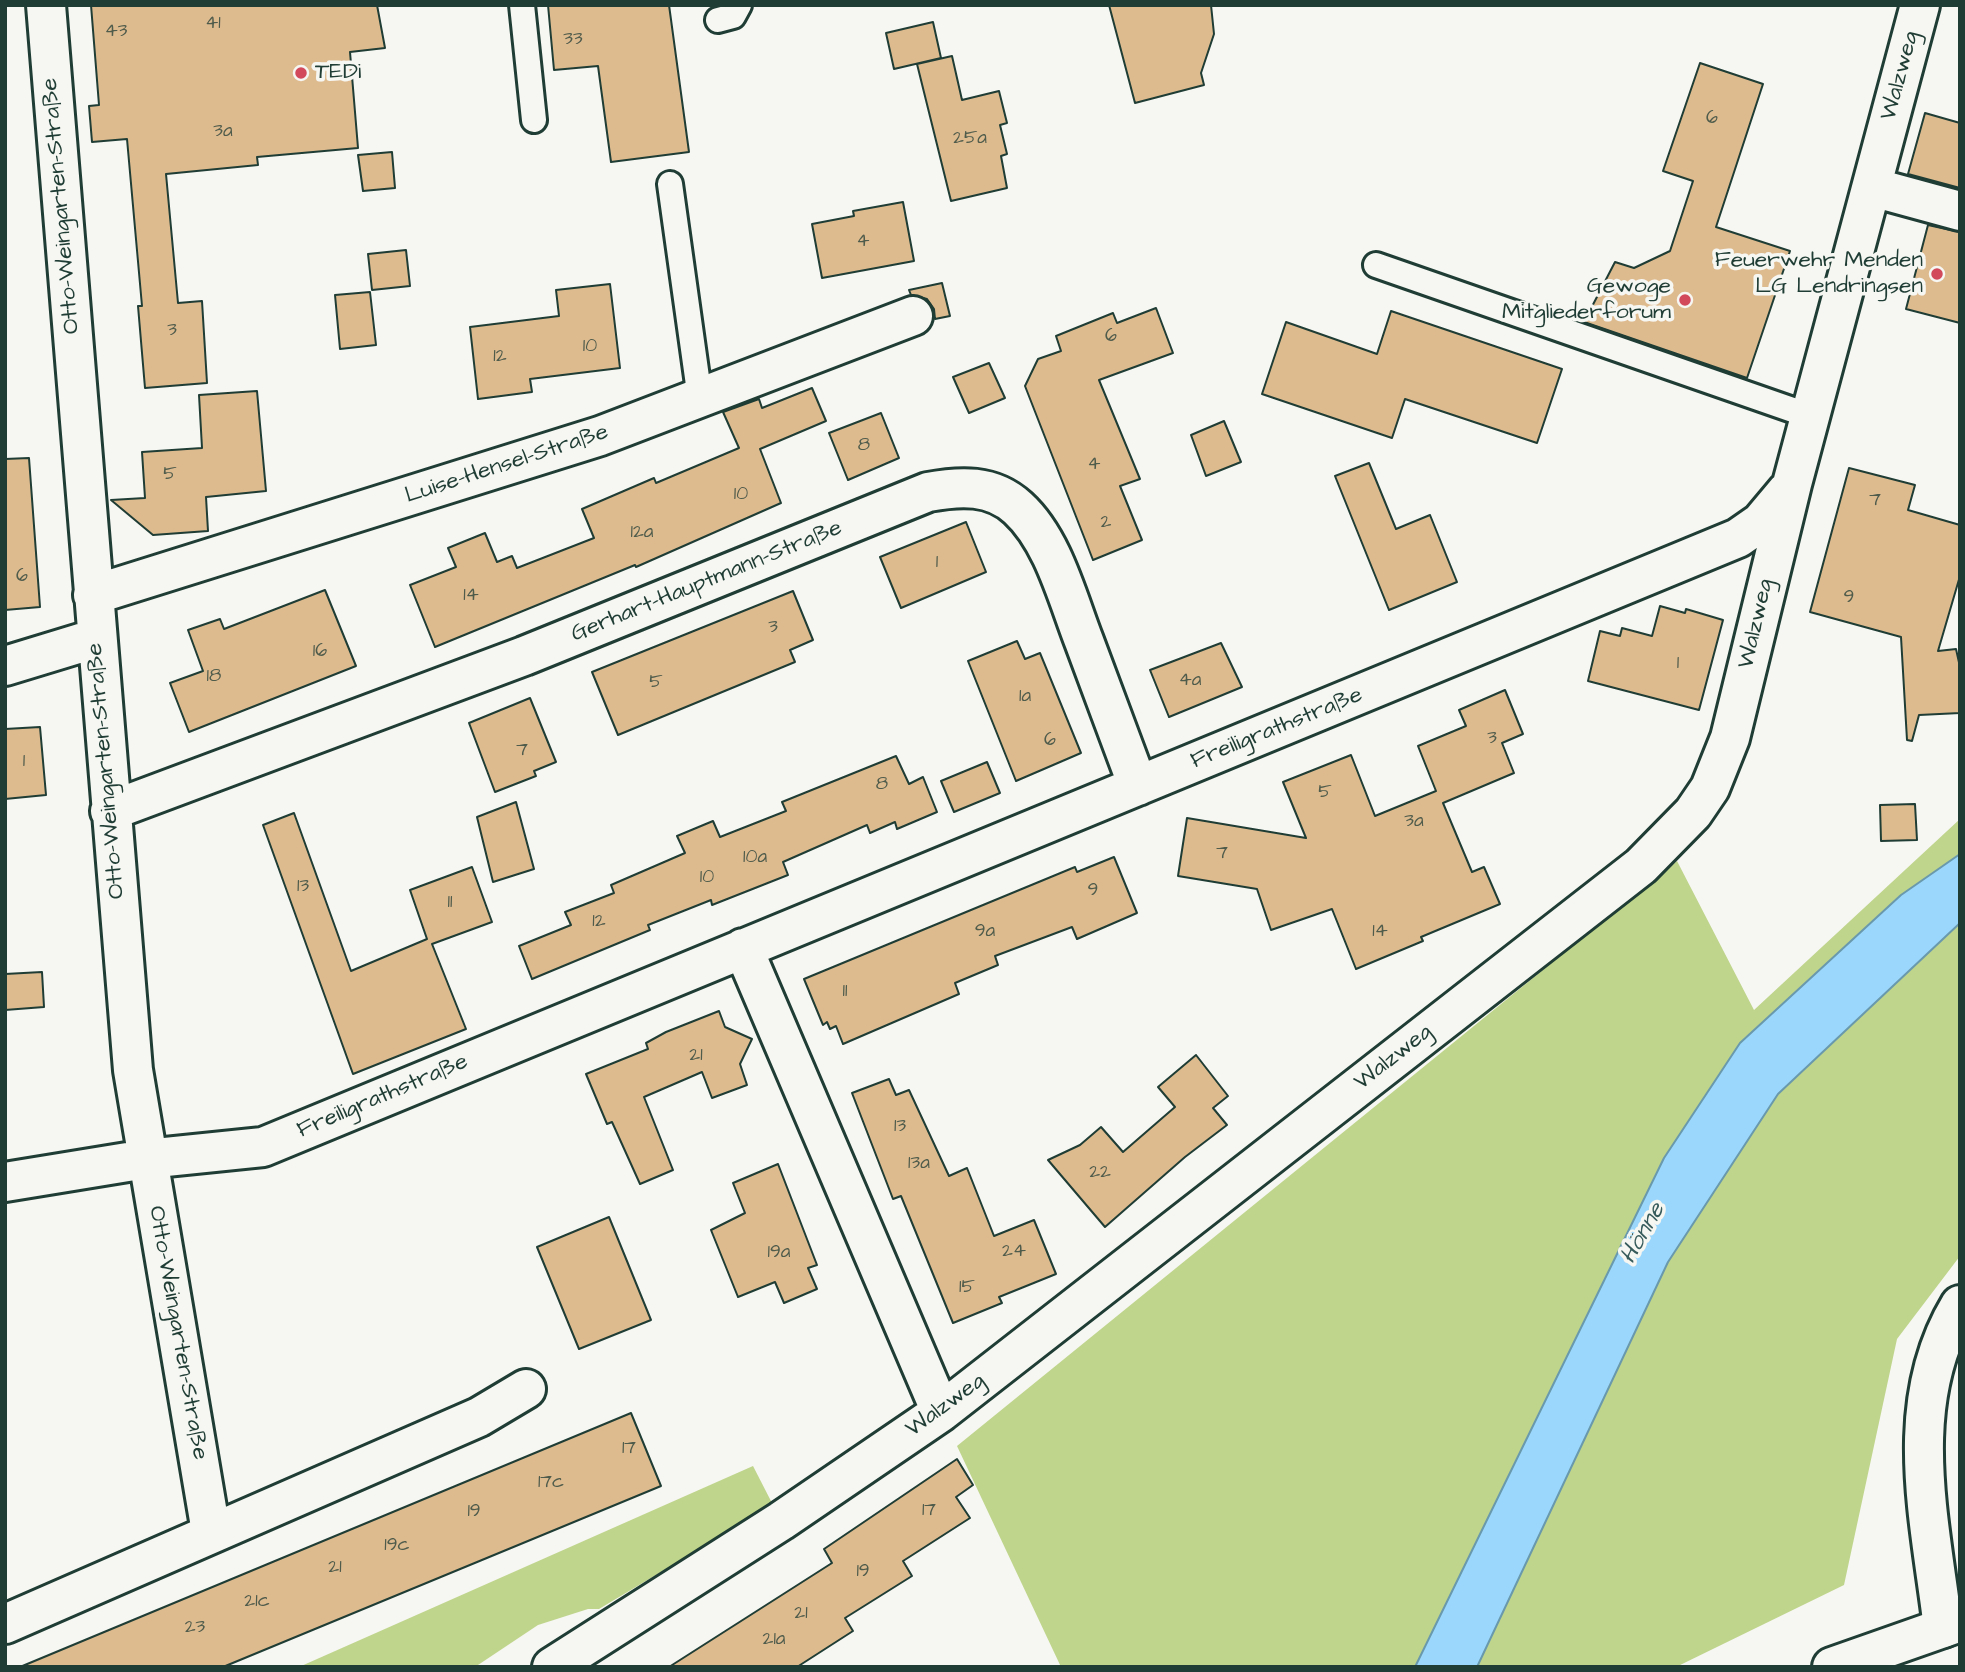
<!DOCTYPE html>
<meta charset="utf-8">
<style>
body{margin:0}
#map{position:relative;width:1965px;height:1672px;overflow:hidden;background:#f6f6f2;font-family:"Architects Daughter",sans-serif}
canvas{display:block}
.frame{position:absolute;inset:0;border:7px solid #1f3d34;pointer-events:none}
</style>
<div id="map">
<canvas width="1965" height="1672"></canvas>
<div class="frame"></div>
</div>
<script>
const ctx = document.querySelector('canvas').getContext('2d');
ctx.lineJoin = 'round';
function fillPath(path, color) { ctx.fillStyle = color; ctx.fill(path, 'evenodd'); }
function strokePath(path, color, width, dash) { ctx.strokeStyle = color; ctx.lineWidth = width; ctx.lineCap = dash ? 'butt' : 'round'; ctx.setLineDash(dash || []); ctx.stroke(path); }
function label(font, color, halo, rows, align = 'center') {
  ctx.font = font + ' "Architects Daughter",sans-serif'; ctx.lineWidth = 7; ctx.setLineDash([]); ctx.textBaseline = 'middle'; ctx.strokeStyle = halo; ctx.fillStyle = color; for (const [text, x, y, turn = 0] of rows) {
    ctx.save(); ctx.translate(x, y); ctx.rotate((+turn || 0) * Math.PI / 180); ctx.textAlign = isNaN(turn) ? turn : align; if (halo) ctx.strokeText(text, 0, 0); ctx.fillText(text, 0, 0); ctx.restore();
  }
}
const green = new Path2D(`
 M 1960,819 L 1960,1256 L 1897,1339 L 1844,1585 L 1676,1667 L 1061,1667 L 957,1446 L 1677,861 L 1754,1010 Z
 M 753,1466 L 773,1505 L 599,1609 L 588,1609 L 538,1625 L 475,1667 L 299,1667 Z`);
const water = new Path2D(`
 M 1960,854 L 1960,923 L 1778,1094 L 1668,1262 L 1477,1667 L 1415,1667 L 1664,1158 L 1740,1043 L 1901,895 Z`);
const building = new Path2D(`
 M 91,5 L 377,5 L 385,48 L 350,52 L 358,148 L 257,157 L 258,165 L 166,174 L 178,303 L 202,301 L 207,383 L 145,388 L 138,306 L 142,306 L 127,139 L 92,142 L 89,106 L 99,105 Z
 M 548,5 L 669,5 L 689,152 L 611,162 L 598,66 L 554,70 Z
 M 1109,5 L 1211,5 L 1214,34 L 1201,73 L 1204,85 L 1135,103 Z
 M 933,22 L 941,58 L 894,69 L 886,33 Z
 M 952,56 L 962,100 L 999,91 L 1007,123 L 1000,125 L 1007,154 L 1001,156 L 1007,188 L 951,201 L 917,64 Z
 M 1700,63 L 1763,84 L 1716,227 L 1790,251 L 1747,378 L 1584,322 L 1615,262 L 1634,268 L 1670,251 L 1693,181 L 1663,171 Z
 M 1925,113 L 1960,123 L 1960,188 L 1908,174 Z
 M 392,152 L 395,188 L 363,191 L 358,155 Z
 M 903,202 L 914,261 L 822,278 L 812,224 L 854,216 L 853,211 Z
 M 1928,225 L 1960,232 L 1960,323 L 1906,309 Z
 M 406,250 L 410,286 L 372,290 L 368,254 Z
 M 942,283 L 950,316 L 935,319 L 934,309 L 927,299 L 911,295 L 909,290 Z
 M 610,284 L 620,368 L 530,379 L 532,392 L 478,399 L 470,327 L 559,316 L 556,290 Z
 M 370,292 L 376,345 L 340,349 L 335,295 Z
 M 1156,308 L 1173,353 L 1099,380 L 1140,479 L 1120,486 L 1142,540 L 1093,560 L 1025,386 L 1038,359 L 1061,351 L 1056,336 L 1113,313 L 1117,323 Z
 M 1391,311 L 1562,369 L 1537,443 L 1405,399 L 1392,438 L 1262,394 L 1286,322 L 1377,354 Z
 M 989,363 L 1005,398 L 969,413 L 953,377 Z
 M 812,388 L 826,421 L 760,449 L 781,503 L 636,567 L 635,565 L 435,647 L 410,585 L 456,567 L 448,548 L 485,533 L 497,562 L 512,556 L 517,568 L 594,538 L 582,509 L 654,478 L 656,483 L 739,448 L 723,412 L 759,399 L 762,408 Z
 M 257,391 L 266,491 L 206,497 L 208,531 L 153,535 L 111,500 L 145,498 L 142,452 L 202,448 L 199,395 Z
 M 881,413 L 899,458 L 848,480 L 829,433 Z
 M 1224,421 L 1241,462 L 1206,476 L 1191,435 Z
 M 29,458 L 40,607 L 5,610 L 5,459 Z
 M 1369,463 L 1396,529 L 1430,515 L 1457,582 L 1389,610 L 1335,476 Z
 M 1849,468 L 1915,485 L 1908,510 L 1960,525 L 1960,576 L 1938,651 L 1956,649 L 1960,667 L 1960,713 L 1919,715 L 1912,741 L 1907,740 L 1901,637 L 1810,612 Z
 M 966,522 L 986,572 L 901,608 L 880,557 Z
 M 325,590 L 356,666 L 189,732 L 170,683 L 203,671 L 188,630 L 220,619 L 224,629 Z
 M 793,591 L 813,640 L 790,650 L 795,662 L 618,735 L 592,672 Z
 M 1660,606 L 1685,613 L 1686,609 L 1723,620 L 1699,710 L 1588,681 L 1600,631 L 1620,636 L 1622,628 L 1652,636 Z
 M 1017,641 L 1025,659 L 1040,653 L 1081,753 L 1016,781 L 968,661 Z
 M 1221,643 L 1242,687 L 1169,717 L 1150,670 Z
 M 1505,690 L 1523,734 L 1502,743 L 1514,773 L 1443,803 L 1472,872 L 1484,867 L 1500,904 L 1421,937 L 1423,941 L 1356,969 L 1332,909 L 1271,930 L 1257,889 L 1178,876 L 1187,818 L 1306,838 L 1283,782 L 1351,755 L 1375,816 L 1436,791 L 1418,746 L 1466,726 L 1459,710 Z
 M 530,698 L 556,762 L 534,771 L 536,776 L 495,792 L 469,723 Z
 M 40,727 L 46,795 L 5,799 L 5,729 Z
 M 896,756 L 909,784 L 923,777 L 937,812 L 897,829 L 895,822 L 870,833 L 867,825 L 783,862 L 788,875 L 712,905 L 711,900 L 648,925 L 650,930 L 532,979 L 519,946 L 571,925 L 565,912 L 614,893 L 611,885 L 685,853 L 677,836 L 713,821 L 720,837 L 786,811 L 782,802 Z
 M 987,762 L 1000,793 L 954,812 L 941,781 Z
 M 516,802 L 534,869 L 493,882 L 477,817 Z
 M 1915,804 L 1917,840 L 1881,841 L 1880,805 Z
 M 294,813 L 351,971 L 427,939 L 410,890 L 472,867 L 492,922 L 432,944 L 466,1029 L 353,1074 L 263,825 Z
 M 1114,857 L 1137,913 L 1077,939 L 1072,927 L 995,956 L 998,965 L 955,983 L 959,994 L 843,1044 L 836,1026 L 830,1029 L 827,1022 L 823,1025 L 804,979 L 1075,867 L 1077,872 Z
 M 42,972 L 44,1007 L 5,1010 L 5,974 Z
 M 719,1011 L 725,1027 L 752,1039 L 740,1064 L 747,1085 L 712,1098 L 702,1072 L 644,1097 L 673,1170 L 640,1184 L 612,1122 L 607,1124 L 586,1074 L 648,1049 L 646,1043 L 666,1032 Z
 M 1196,1055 L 1228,1096 L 1213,1108 L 1227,1125 L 1185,1157 L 1105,1227 L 1048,1160 L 1080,1145 L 1101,1127 L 1123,1152 L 1175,1107 L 1158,1087 Z
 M 889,1079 L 896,1095 L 909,1090 L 949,1176 L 967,1168 L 994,1236 L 1034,1220 L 1056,1274 L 999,1297 L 1002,1303 L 953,1323 L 901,1196 L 893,1199 L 852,1093 Z
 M 778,1164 L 817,1265 L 808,1268 L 817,1289 L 784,1303 L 775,1282 L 738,1297 L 711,1230 L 745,1213 L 733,1183 Z
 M 609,1217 L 651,1320 L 579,1349 L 537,1247 Z
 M 631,1413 L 661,1486 L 557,1529 L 223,1667 L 20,1667 Z
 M 957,1459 L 973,1485 L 956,1497 L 970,1518 L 903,1561 L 912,1576 L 845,1618 L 853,1631 L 797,1667 L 669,1667 L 832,1563 L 824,1549 Z`);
const service = new Path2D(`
 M 522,5 L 534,120
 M 718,20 L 733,16 L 739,5
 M 670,184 L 700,399
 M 1376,265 L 1810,416`);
const minor = new Path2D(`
 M 46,5 L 133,1070 L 211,1532
 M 1872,187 L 1960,211
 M 93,595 L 600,436 L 913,316
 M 5,666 L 97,638
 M 110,811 L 524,656 L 928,492 C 960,486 992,484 1018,508 C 1053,540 1067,597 1084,641 C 1102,689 1120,738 1138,786
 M 743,948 L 941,1412
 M 5,1182 L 146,1159 L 263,1147 L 1738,538 L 1761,522 L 1787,491
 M 5,1624 L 479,1417 L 526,1389
 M 552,1667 L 781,1521 L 941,1412 L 1641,866 L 1693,813 L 1710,788 L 1730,738 L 1792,484 L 1920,5`);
const secondary = new Path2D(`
 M 1943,1628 C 1930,1519 1900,1404 1960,1305`);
const primary = new Path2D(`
 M 1832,1667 L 1960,1622`);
const markers = [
 [301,73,7,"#d1495b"],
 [1937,274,7,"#d1495b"],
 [1685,300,7,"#d1495b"]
];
const numberNames = [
 ["41",213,24],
 ["43",116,32],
 ["33",573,40],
 ["6",1712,119],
 ["3a",223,132],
 ["25a",970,139],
 ["4",863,242],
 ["3",172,331],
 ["6",1111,337],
 ["10",590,347],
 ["12",500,357],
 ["8",864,446],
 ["4",1094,465],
 ["5",170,475],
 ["10",741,495],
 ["7",1875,501],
 ["2",1106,523],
 ["12a",642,533],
 ["1",937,563],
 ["6",22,577],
 ["14",471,596],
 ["9",1849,598],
 ["3",773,628],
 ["16",320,652],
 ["1",1678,664],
 ["18",214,677],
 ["4a",1190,681],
 ["5",656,683],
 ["1a",1025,697],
 ["3",1492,739],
 ["6",1050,741],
 ["7",522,751],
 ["1",24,762],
 ["8",882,785],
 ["5",1325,793],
 ["3a",1414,822],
 ["7",1222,854],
 ["10a",755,858],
 ["10",707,878],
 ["13",303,887],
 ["9",1093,891],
 ["11",450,903],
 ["12",599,922],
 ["9a",985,932],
 ["14",1380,932],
 ["11",845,992],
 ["21",696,1056],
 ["13",900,1127],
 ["13a",919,1164],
 ["22",1100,1173],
 ["24",1014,1252],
 ["19a",779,1253],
 ["15",967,1288],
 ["17",629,1449],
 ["17c",551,1483],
 ["17",929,1511],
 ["19",474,1512],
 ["19c",397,1546],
 ["21",335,1568],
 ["19",863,1572],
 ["21c",257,1602],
 ["21",801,1614],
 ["23",195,1628],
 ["21a",774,1640]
];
const poiNames = [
 ["TEDi",315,73,"left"],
 ["Feuerwehr Menden",1923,261],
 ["LG Lendringsen",1923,287],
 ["Gewoge",1671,287],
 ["Mitgliederforum",1671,313]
];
const streetNames = [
 ["Walzweg",1901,76,-75],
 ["Otto-Weingarten-Straße",62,206,-95],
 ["Luise-Hensel-Straße",507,465,-18],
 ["Gerhart-Hauptmann-Straße",707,582,-22],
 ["Walzweg",1757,624,-77],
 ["Freiligrathstraße",1277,729,-22],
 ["Otto-Weingarten-Straße",107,771,-95],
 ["Walzweg",1394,1058,-38],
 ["Freiligrathstraße",383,1097,-23],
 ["Otto-Weingarten-Straße",177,1333,80],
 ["Walzweg",946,1406,-36]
];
const waterNames = [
 ["Hönne",1644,1234,-60]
];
fillPath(green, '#bfd58b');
fillPath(water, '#9bd7fc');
strokePath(water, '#6999ac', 2);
fillPath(building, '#deba8f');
strokePath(building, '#1f3d34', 2);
strokePath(service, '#1f3d34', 30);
strokePath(minor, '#1f3d34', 44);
strokePath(secondary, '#1f3d34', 44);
strokePath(primary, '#1f3d34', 44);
strokePath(service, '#f6f6f2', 24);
strokePath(minor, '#f6f6f2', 38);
strokePath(secondary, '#f6f6f2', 38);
strokePath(primary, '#f6f6f2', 38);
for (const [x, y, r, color] of markers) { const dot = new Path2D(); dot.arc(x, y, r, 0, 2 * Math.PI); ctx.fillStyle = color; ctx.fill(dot); strokePath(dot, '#f6f6f2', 2.5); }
label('19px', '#4f5c4b', null, numberNames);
label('23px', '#1f3d34', '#f6f6f2', poiNames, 'right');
label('23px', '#1f3d34', '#f6f6f2', streetNames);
label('italic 24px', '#385c5c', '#f6f6f2', waterNames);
</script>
